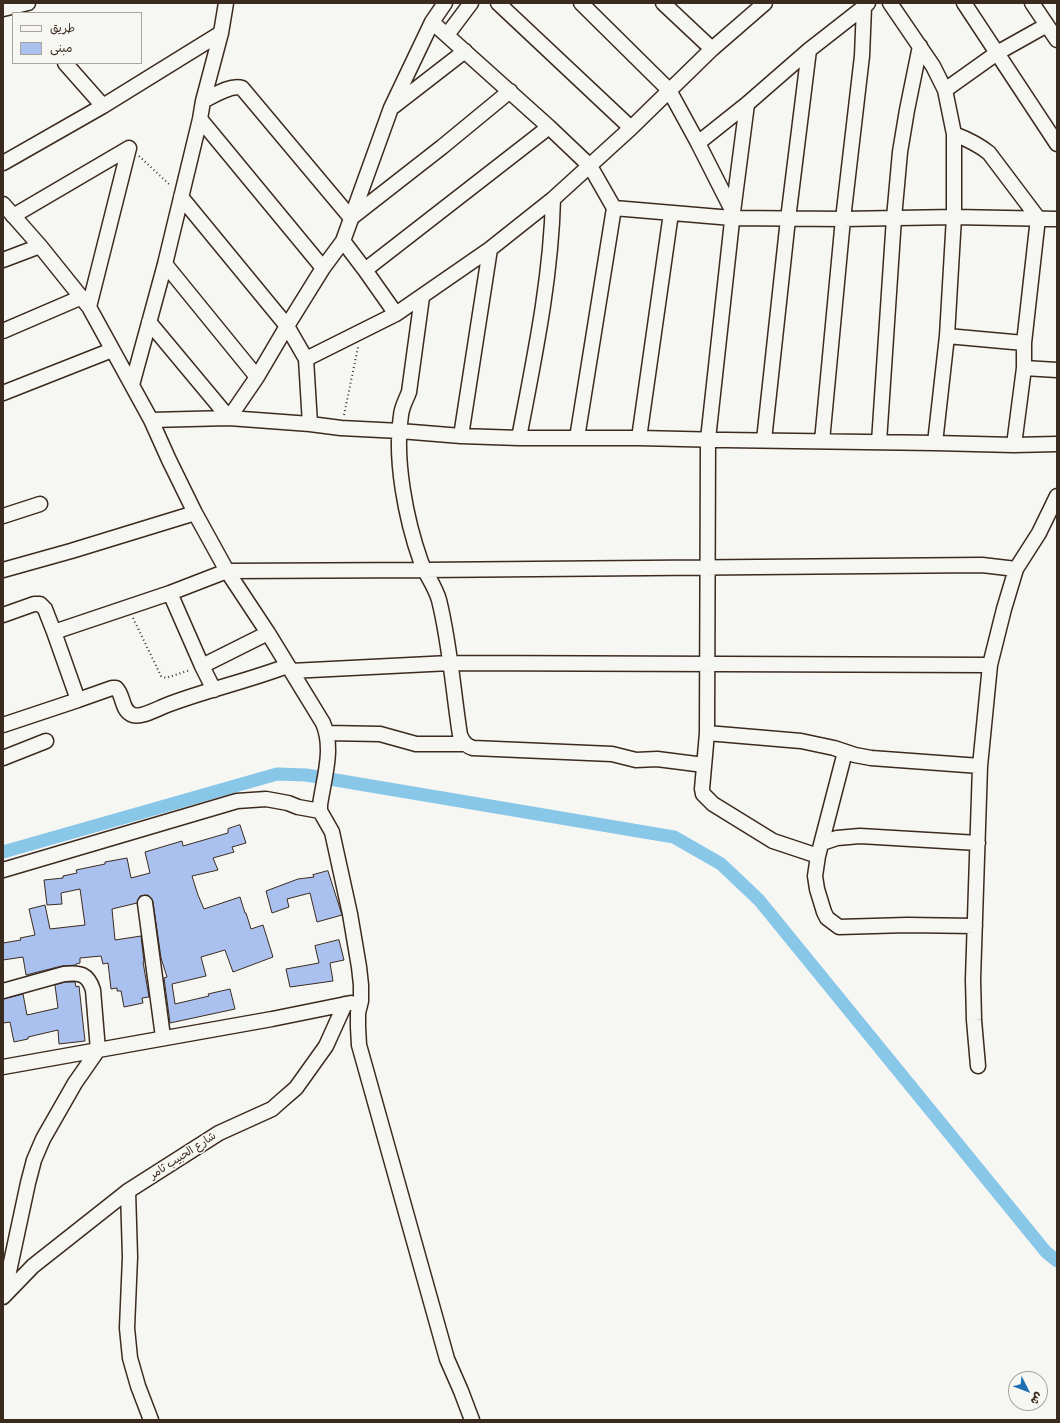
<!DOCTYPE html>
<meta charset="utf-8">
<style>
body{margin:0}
#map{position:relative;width:1060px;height:1423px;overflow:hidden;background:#f6f6f2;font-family:Sriracha,"Playpen Sans Arabic",sans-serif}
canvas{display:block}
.frame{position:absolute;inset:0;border:4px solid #3b2a1e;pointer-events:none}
.legend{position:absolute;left:12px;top:12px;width:130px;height:52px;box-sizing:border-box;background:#f6f6f2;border:1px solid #aba49d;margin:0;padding:5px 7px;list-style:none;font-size:12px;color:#3b2a1e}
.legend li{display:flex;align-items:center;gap:8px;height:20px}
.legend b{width:20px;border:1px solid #aba49d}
.north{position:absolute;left:1008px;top:1371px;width:40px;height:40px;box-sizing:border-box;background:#f6f6f2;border:1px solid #aba49d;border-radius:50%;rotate:132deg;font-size:11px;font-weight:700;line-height:16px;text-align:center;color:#3b2a1e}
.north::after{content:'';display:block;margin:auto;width:14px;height:18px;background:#1f6fb2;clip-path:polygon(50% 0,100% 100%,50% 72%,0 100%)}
</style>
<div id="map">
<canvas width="1060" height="1423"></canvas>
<div class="frame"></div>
<ul class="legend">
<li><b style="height:5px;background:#f6f6f2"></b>طريق</li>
<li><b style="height:11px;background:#aac0ee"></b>مبنى</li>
</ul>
<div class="north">ش</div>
</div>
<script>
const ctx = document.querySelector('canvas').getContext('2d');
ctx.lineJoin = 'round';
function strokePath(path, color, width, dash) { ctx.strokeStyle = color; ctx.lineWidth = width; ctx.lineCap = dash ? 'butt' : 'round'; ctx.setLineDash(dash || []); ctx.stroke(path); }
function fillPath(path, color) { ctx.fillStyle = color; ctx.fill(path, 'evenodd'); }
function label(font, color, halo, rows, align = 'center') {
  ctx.font = font + ' Sriracha,"Playpen Sans Arabic",sans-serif'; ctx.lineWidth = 3; ctx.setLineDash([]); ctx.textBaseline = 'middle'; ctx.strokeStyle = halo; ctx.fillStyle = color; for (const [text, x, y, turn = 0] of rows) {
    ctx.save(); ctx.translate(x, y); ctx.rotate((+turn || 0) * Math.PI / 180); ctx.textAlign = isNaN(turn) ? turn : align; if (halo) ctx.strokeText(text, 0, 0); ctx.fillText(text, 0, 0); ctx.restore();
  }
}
const canal = new Path2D(`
 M 3,852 L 277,774 L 306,775 L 674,837 L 721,864 L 759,900 L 1046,1252 L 1057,1261`);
const building = new Path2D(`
 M 240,825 L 246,843 L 232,847 L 234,852 L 213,858 L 218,870 L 192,876 L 198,895 L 204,909 L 240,897 L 245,913 L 246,913 L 251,929 L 263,925 L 273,957 L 233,972 L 225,950 L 201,957 L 206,976 L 172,984 L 175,1004 L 209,996 L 208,994 L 230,989 L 235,1009 L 170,1023 L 164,978 L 167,977 L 161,958 L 153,902 L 151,898 L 148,895 L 140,896 L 137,903 L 112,909 L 115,940 L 141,936 L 144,962 L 143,962 L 149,997 L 142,998 L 143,1003 L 124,1007 L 121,991 L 117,991 L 117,988 L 111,989 L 108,963 L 103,964 L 101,956 L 80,958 L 80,963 L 76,964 L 76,965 L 62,966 L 26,975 L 23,957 L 3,960 L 3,943 L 21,940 L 20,938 L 35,935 L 29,909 L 45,905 L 50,929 L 85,925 L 80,889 L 61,893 L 62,904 L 47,905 L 44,880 L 63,878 L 63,876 L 77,873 L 76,870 L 105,864 L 105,862 L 127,858 L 131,878 L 150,873 L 145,852 L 182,841 L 183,846 L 228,833 L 228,829 Z
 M 328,871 L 342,915 L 317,922 L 310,893 L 287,899 L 289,907 L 272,913 L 266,891 L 298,879 L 314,877 L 313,875 Z
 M 339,940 L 344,960 L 330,963 L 333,981 L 290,987 L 286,969 L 319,963 L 315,946 Z
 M 66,982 L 75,982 L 76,987 L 79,986 L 85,1041 L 59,1044 L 58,1030 L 28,1037 L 28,1039 L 14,1042 L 10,1022 L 3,1023 L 3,999 L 23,994 L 27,1015 L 58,1008 L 55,985 Z`);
const path = new Path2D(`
 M 139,156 L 171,186
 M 344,415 L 358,347
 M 133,618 L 161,676 L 166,678 L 190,670`);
const minor = new Path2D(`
 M 498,3 L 631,128
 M 581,3 L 669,90 L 698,143 L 733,212 L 708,439 L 707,733 L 702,789 L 703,794 L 713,804 L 773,841 L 818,856
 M 663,3 L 712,49
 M 964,3 L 1057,144
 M 1032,3 L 1057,40
 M 3,9 L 28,3
 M 432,22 L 445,3
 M 447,35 L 471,3
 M 65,63 L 103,106
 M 945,90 L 997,53 L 1047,25
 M 203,101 C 213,96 231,84 242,88 L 351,218 L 442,147 L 510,91
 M 394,106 L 465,51
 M 200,119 L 323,268
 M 954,134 C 967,139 978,144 989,153 L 1038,218 L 1024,343 L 1024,368
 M 698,143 L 747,104 L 809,50 L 864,7
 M 3,163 L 103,106 L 221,33
 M 181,197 L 287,326 L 257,377 L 229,418
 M 3,204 L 40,246 L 89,307 L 151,420 L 169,460 L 195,513 L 227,571 L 268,633 L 323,723 C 334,749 324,777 320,805 L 320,811 L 332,832 L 350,914 L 359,967 L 361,985 L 361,1001 L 358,1013 L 358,1027 L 359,1045 L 447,1359 L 461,1391 L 472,1420
 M 733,212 L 747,104
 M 13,216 L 129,148 L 89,307
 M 343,241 L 365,270
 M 3,260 L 40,246
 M 165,264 L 257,377
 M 422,297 L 409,392 C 406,400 402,406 401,415 C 394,459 406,520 421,562 C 426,575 435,586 439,600 C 450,644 453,690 460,735 C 463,742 466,746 473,748 L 612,754 L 636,760 L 657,759 L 704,765
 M 396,314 L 365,270 L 549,127
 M 149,322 L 229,418
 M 3,331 L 82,297
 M 947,336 L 1024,343
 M 306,359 L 396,314 L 490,249 L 553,199 L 631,128 L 712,49 L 765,3
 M 132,385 L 165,264 L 200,119 L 203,101 L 221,33 L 226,3
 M 3,393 L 112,350
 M 151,420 L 229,418 L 310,424 L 341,428 L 400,431 L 461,436 L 519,438 L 639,438 L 725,440 L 935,443 L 947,336 L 954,217 L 954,134 L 945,90 L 933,66 L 890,3
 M 310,424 L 306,359 L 287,326 L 323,268 L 343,241 L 391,108 L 432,22 L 549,127 L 590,166 L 614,208
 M 461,436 L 490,249
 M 519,438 C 534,359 551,280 553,199
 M 577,438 L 614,208 L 732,218 L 843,219 L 954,217 L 1057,219
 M 639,438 L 671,213
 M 764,440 L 788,219 L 809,50
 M 822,441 L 843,219 L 862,56 L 864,7 L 868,3
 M 879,442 L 894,218 L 900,152 L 907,110 L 920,46
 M 935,443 L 1014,445 L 1057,444
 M 1014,445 L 1024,368 L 1057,370
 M 3,516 L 40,504
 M 1016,569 L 1039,533 L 1057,496
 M 3,570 L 71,551 L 195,513
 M 170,593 L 202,666 L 214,690
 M 3,615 L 34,604 L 40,604 L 45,609 L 54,632 L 170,593 L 227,571 L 424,570 L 982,565 L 1016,569 L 1004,609 L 990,665 L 450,663 L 291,671
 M 202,666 L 268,633
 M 78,700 L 112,688 L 116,688 C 124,695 121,711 133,715 C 141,718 159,708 167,705 C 206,690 248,681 287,666
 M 3,725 L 78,700 L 54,632
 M 327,733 L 380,734 L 416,744 L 465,744
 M 707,733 L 801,741 L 834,748 L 855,755 L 871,758 L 980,766
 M 845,752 L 818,856 L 815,876 L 817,889 L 824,912 L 827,918 L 839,927 L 907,925 L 975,926
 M 3,758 L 46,741
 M 822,843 L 837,838 L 860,836 L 978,843
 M 3,870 L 237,801 L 266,799 L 288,803 L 298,807 L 320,811
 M 145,903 L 163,1037
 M 3,991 L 64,974 C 80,972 88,974 93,990 L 98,1050 L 75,1083 L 43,1139 L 34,1160 L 28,1183 L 4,1295
 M 978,1066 L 974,1020 L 973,979 L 980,766 L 990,665
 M 3,1067 L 272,1019 L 351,1003
 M 128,1191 L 130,1257 L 127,1328 L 130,1358 L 138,1386 L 151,1420
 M 3,1297 L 33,1266 L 128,1191 L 219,1133 L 272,1109 L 281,1101 L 296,1088 L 326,1046 L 345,1004`);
const streetNames = [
 ["شارع الحبيب ثامر",183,1156,-33]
];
strokePath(canal, '#89c7e9', 13);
fillPath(building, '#aac0ee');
strokePath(building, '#3b2a1e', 1);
strokePath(minor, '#3b2a1e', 17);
strokePath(path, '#3b2a1e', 2, [1, 3]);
strokePath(minor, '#f6f6f2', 14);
label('11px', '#3b2a1e', '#f6f6f2', streetNames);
</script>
